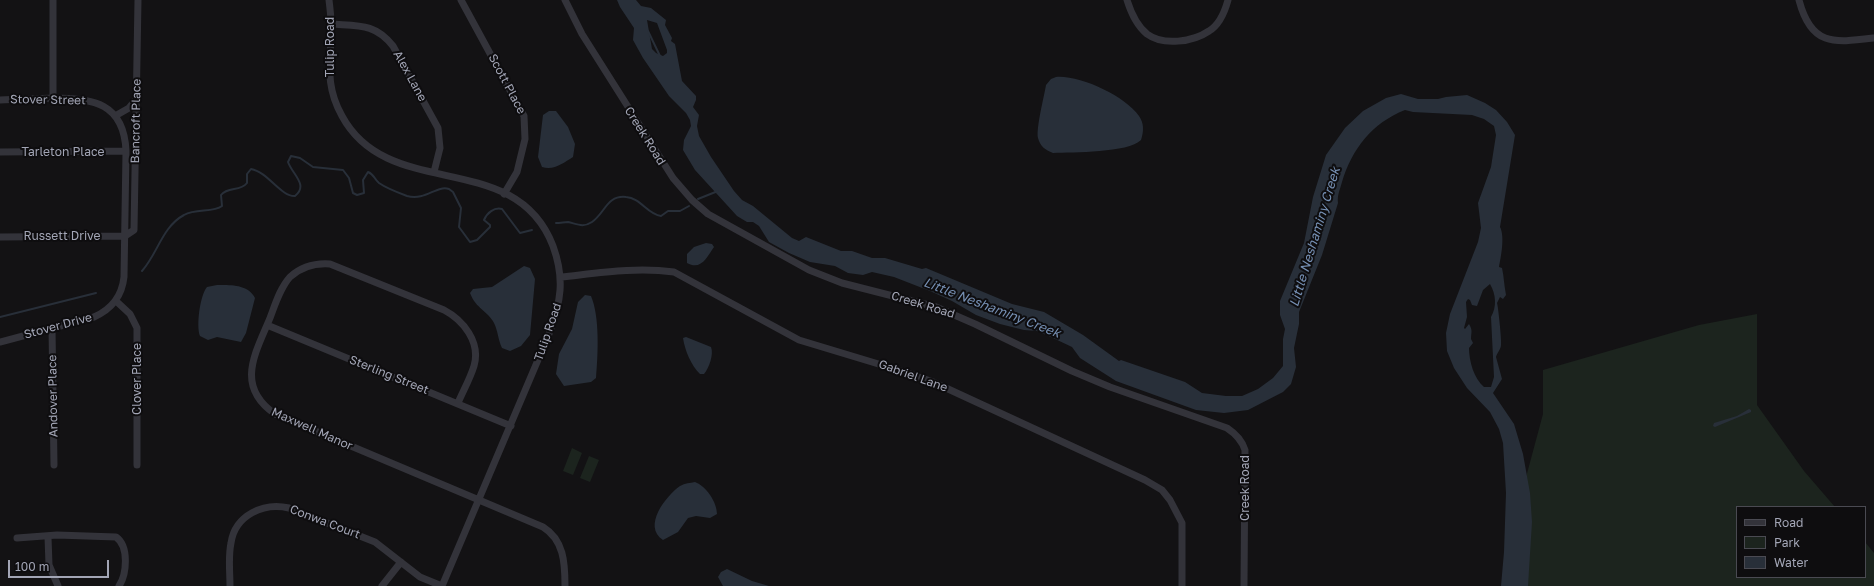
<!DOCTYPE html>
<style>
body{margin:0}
#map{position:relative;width:1874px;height:586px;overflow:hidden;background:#131214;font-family:"Golos Text",sans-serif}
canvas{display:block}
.legend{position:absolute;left:1736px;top:506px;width:130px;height:72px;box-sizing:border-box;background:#0e0d0f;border:1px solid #4a4a52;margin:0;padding:5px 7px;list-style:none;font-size:12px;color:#a3a6b6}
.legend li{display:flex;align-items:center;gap:8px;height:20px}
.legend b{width:20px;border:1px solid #4a4a52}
.scale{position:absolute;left:8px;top:560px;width:101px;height:18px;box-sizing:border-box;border:2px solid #a3a6b6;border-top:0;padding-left:5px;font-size:12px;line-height:14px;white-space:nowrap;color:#a3a6b6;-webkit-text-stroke:3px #0e0d0f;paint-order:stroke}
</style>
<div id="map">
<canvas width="1874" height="586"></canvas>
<ul class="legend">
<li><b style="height:5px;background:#33333a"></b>Road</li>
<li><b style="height:11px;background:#1c241e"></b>Park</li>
<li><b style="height:11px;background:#282f39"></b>Water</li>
</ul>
<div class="scale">100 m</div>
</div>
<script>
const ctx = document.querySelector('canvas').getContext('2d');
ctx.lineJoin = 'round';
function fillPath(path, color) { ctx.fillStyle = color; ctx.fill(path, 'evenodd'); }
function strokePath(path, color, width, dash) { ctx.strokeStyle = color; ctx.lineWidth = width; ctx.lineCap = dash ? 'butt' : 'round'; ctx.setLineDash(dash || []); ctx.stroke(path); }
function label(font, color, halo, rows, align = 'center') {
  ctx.font = font + ' "Golos Text",sans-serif'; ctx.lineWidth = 4; ctx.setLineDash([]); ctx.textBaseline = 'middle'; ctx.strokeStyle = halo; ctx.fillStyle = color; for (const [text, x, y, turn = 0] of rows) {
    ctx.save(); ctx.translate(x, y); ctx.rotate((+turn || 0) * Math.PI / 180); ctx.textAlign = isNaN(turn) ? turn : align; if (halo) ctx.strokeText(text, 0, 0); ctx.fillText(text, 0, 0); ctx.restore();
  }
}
const green = new Path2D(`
 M 1757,314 L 1757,405 L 1804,471 L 1835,507 L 1737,507 L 1737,577 L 1865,577 L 1865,542 L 1874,553 L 1874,586 L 1521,586 L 1525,481 L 1543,414 L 1543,370 L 1699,325 Z
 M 572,448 L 582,453 L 573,475 L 563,471 Z
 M 589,456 L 599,460 L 590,482 L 580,478 Z`);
const water = new Path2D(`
 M 617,0 L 636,0 L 641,6 L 651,8 L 666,20 L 665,25 L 672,38 L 671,41 L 675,44 L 682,81 L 696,96 L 696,100 L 693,107 L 699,115 L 697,126 L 699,136 L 711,157 L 734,191 L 742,200 L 753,206 L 792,238 L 799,241 L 806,237 L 841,251 L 852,251 L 872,258 L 885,258 L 922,269 L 926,268 L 1012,304 L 1044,312 L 1083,335 L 1119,361 L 1121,360 L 1185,382 L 1202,393 L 1226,396 L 1242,396 L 1258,389 L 1273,378 L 1283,366 L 1283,339 L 1285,329 L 1280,315 L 1280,301 L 1304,243 L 1313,197 L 1326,155 L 1345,128 L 1363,111 L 1386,98 L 1401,94 L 1418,99 L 1438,99 L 1446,97 L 1467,95 L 1485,103 L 1496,110 L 1507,122 L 1515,135 L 1500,227 C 1505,236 1501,257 1499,267 L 1502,268 C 1504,277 1504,285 1506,295 L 1503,299 L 1500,297 L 1497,303 C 1498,305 1502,342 1501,345 C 1501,349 1497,353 1496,357 L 1502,379 L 1493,393 L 1514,424 L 1523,454 L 1530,493 L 1532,522 L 1528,586 L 1501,586 L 1504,552 L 1506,493 L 1503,443 L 1499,429 L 1490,412 L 1467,388 L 1454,368 L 1447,351 L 1446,333 L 1450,314 L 1478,242 L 1481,228 L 1478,203 L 1491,167 L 1496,135 L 1494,126 L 1484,119 L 1472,115 L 1413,112 L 1405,110 C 1372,123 1352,149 1342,182 C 1340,190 1337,195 1338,203 L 1322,255 L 1299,312 L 1299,324 L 1294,348 L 1296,367 L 1291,384 L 1283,392 L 1248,410 L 1224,413 L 1196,410 L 1116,381 L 1080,358 L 1072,347 L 1053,338 L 1037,331 L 1024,330 L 1000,324 L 976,315 L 952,301 L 930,291 L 894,277 L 872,272 L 863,275 L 848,273 L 835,266 L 810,262 L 789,253 L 769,242 L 759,226 L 753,222 L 747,222 L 737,216 L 695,170 L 683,150 L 684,140 L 691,126 L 690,120 L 686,113 L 669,96 L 643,58 L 633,40 L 634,28 L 620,7 ZM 647,20 L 657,23 L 667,50 L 667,53 L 663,56 L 656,53 L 652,49 ZM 1490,284 C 1496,294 1497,307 1491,317 L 1494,377 L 1491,387 L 1484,387 C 1474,379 1469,361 1469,348 L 1473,343 L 1471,339 C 1471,332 1473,331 1469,324 L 1465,329 L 1464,328 L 1467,317 L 1466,302 L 1468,299 L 1470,300 L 1472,305 L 1477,306 L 1483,290 Z
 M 1056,77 C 1080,75 1125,96 1139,116 C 1144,123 1144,131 1141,140 C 1128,153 1073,152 1053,153 C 1045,150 1040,146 1038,138 C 1036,128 1044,97 1046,85 L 1051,79 Z
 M 549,111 L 556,111 L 568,127 L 575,144 L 573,157 C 563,163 554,171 542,167 L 538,157 L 543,115 Z
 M 706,243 L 712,244 L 714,247 C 707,257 701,271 687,263 L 687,254 L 694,247 Z
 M 524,266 L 530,268 L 535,279 L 530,335 L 521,346 L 510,351 L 502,348 C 498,340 498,331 494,323 C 488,311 476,309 470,293 L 473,289 L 492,287 Z
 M 217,285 C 230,285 248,284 255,298 L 246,333 L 241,342 L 217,337 L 208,340 L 200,336 C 196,326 200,295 207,287 Z
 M 585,295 L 591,296 C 600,317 598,355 596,378 L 591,382 L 564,386 L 556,374 L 559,354 L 572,329 L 578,302 Z
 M 686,337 L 711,347 C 714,354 709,368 704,374 L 700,374 C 691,365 685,351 683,338 Z
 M 1749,409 L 1751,410 L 1751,412 L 1715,427 L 1713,426 L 1714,423 L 1737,416 Z
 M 695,482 C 706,486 717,502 717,514 L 710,518 L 696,516 L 688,518 L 678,532 L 663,540 C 642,526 666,496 680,486 C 685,483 690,483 695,482 Z
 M 727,569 L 752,581 L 769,586 L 723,586 L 718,577 L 721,572 Z`);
const stream = new Path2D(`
 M 648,31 L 660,56
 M 698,199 L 718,191
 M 556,223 C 560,223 565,222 568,222 C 577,224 583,228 592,222 C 605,213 607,195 626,197 C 641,198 647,214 661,216 L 668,211 L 680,211 L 689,206
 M 142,271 C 158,253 162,227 184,215 C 196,208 213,213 222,206 L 221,195 C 228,186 240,192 247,183 L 247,174 L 251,169 C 268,172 281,197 295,196 C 309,185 292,174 288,162 L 291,156 L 300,158 L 313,167 L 343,170 L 349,178 L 353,193 L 357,195 L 364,193 L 363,180 L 368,172 C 374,174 374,179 379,183 C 386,188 399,193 407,196 C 426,201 436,185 449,189 L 453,192 L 461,208 L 459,227 L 470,242 L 477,240 L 490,227 L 490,225 L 484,220 C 487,213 494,207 502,209 L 520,233 L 532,230
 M 0,317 L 96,293`);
const street = new Path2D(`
 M 53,0 L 53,98
 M 329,0 C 330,8 331,16 331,24 C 332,59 323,82 342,116 C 389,203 515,147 553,246 C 565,279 561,302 549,334 L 442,586
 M 461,0 L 524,116 L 525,139 L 517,172 L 504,194
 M 565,0 L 582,34 L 673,178 L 692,200 L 708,214 L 809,270 L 842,283 L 936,307 L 975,324 L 1072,371 L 1110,387 L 1227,428 C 1236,434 1242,440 1245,450 L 1244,586
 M 1127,0 C 1131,13 1136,25 1147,34 C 1163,46 1193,42 1209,31 C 1219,25 1225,11 1228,0
 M 1799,0 C 1811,46 1833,43 1874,38
 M 331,24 C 358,26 375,23 393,46 L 438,128 L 440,148 L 434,172
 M 0,100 C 18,99 35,99 53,98 C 93,98 124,103 126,151 L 124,277 C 122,296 112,309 94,317 L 0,342
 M 115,116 L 129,108 L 137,98
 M 0,152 L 126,151
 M 0,237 L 125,236 L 134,230 L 138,0
 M 561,277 C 599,273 635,267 674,272 L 799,340 L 905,372 L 933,382 L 1145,480 L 1162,490 L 1170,500 L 1182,523 L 1182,586
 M 116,301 L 130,314 L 137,328 L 137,465
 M 267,325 L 511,426
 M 52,328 L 54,465
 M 458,403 C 463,391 470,379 474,366 C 481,342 463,320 444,310 L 330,264 C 316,263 301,267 290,277 C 280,288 275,305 270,318 C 255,354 235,386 275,414 L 543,527 C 564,540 565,563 565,586
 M 48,537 L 49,565 L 58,586
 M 17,538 L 57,535 L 116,537 C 129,546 127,574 119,586
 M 230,586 C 230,572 228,557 231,543 C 235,515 264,502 289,508 L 375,542 L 420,577 L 442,586
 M 382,586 L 401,562`);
const streetNames = [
 ["Tulip Road",330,47,-90],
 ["Alex Lane",410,76,61],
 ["Scott Place",507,84,62],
 ["Stover Street",48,100,1],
 ["Bancroft Place",136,121,-89],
 ["Creek Road",645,136,58],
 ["Tarleton Place",63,152],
 ["Russett Drive",62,236],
 ["Creek Road",923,305,17],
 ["Stover Drive",58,326,-15],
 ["Tulip Road",548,332,-71],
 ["Sterling Street",389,375,22],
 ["Gabriel Lane",913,376,20],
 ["Clover Place",137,379,-90],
 ["Andover Place",53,396,-91],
 ["Maxwell Manor",312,429,24],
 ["Creek Road",1245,488,-90],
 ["Conwa Court",325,522,21]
];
const waterNames = [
 ["Little Neshaminy Creek",1315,237,-73],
 ["Little Neshaminy Creek",992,308,21]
];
fillPath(green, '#1c241e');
fillPath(water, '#282f39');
strokePath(stream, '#282f39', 2);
strokePath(street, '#33333a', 7);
label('12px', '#a3a6b6', '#0e0d0f', streetNames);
label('italic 13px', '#7690b4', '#0e0d0f', waterNames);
</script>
